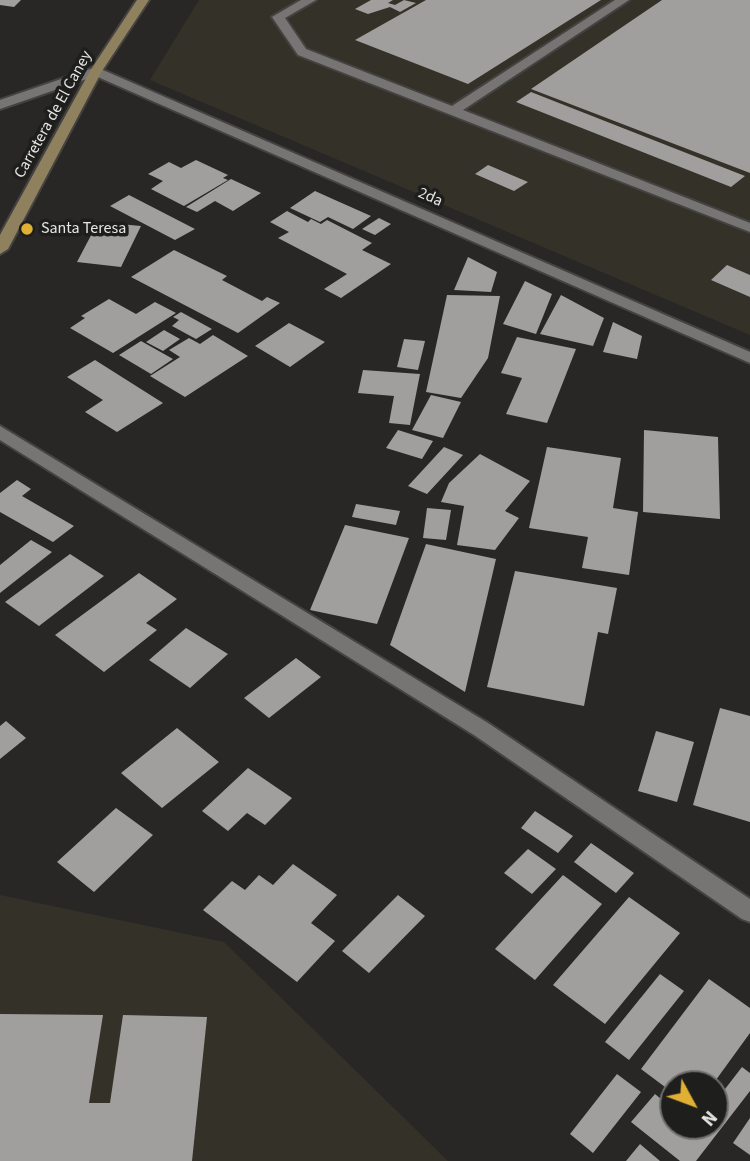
<!DOCTYPE html>
<style>
body{margin:0}
#map{position:relative;width:750px;height:1161px;overflow:hidden;background:#282725;font-family:"Source Sans 3",sans-serif}
canvas{display:block}
.north{position:absolute;left:659px;top:1070px;width:70px;height:70px;box-sizing:border-box;background:#1e1e1c;border:2px solid #6e6e6c;border-radius:50%;rotate:131deg;font-size:19px;font-weight:700;line-height:28px;text-align:center;color:#e6e6e4}
.north::after{content:'';display:block;margin:auto;width:24px;height:32px;background:#dfb034;clip-path:polygon(50% 0,100% 100%,50% 72%,0 100%)}
</style>
<div id="map">
<canvas width="750" height="1161"></canvas>
<div class="north">N</div>
</div>
<script>
const ctx = document.querySelector('canvas').getContext('2d');
ctx.lineJoin = 'round';
function fillPath(path, color) { ctx.fillStyle = color; ctx.fill(path, 'evenodd'); }
function strokePath(path, color, width, dash) { ctx.strokeStyle = color; ctx.lineWidth = width; ctx.lineCap = dash ? 'butt' : 'round'; ctx.setLineDash(dash || []); ctx.stroke(path); }
function label(font, color, halo, rows, align = 'center') {
  ctx.font = font + ' "Source Sans 3",sans-serif'; ctx.lineWidth = 7; ctx.setLineDash([]); ctx.textBaseline = 'middle'; ctx.strokeStyle = halo; ctx.fillStyle = color; for (const [text, x, y, turn = 0] of rows) {
    ctx.save(); ctx.translate(x, y); ctx.rotate((+turn || 0) * Math.PI / 180); ctx.textAlign = isNaN(turn) ? turn : align; if (halo) ctx.strokeText(text, 0, 0); ctx.fillText(text, 0, 0); ctx.restore();
  }
}
const built = new Path2D(`
 M 199,0 L 750,0 L 750,335 L 150,80 Z
 M 0,895 L 224,942 L 448,1161 L 0,1161 Z`);
const building = new Path2D(`
 M 0,0 L 21,0 L 14,7 L 0,5 Z
 M 371,0 L 393,0 L 388,3 L 395,5 L 404,0 L 416,3 L 400,12 L 390,7 L 368,14 L 355,9 Z
 M 426,0 L 601,0 L 468,84 L 355,40 Z
 M 662,0 L 750,0 L 750,173 L 531,89 Z
 M 531,92 L 745,176 L 731,187 L 516,102 Z
 M 196,160 L 228,175 L 223,178 L 228,180 L 184,206 L 151,189 L 163,181 L 148,174 L 169,162 L 181,168 Z
 M 488,165 L 528,182 L 514,191 L 475,174 Z
 M 231,179 L 261,193 L 233,211 L 215,201 L 197,212 L 186,207 Z
 M 315,191 L 335,200 L 371,216 L 353,229 L 328,217 L 320,222 L 290,208 Z
 M 129,195 L 195,229 L 175,240 L 110,206 Z
 M 287,211 L 308,222 L 311,219 L 321,224 L 327,220 L 372,243 L 362,250 L 391,264 L 341,298 L 324,289 L 347,274 L 278,238 L 289,232 L 270,222 Z
 M 379,218 L 391,224 L 375,235 L 362,229 Z
 M 98,222 L 141,226 L 121,267 L 77,262 Z
 M 174,250 L 227,276 L 222,280 L 262,301 L 267,297 L 280,303 L 238,333 L 131,277 Z
 M 468,257 L 497,272 L 491,292 L 454,290 Z
 M 727,265 L 750,275 L 750,297 L 711,280 Z
 M 525,281 L 552,294 L 536,334 L 503,324 Z
 M 447,295 L 500,296 L 488,358 L 461,398 L 426,392 Z
 M 561,295 L 604,318 L 593,346 L 540,334 Z
 M 109,299 L 136,314 L 155,302 L 176,313 L 113,353 L 70,328 L 85,318 L 81,316 Z
 M 181,312 L 212,329 L 196,339 L 172,326 L 179,320 L 173,317 Z
 M 613,322 L 642,336 L 637,359 L 603,352 Z
 M 289,323 L 325,342 L 290,367 L 255,346 Z
 M 164,330 L 180,339 L 163,351 L 146,342 Z
 M 213,335 L 248,356 L 185,397 L 150,376 L 180,357 L 169,350 L 189,338 L 200,344 Z
 M 517,337 L 576,349 L 547,423 L 506,414 L 522,378 L 501,373 Z
 M 404,339 L 425,341 L 418,370 L 397,367 Z
 M 141,341 L 173,359 L 151,374 L 119,355 Z
 M 95,360 L 163,403 L 117,432 L 85,412 L 103,400 L 67,377 Z
 M 363,370 L 420,374 L 410,425 L 389,423 L 394,396 L 358,393 Z
 M 431,395 L 461,402 L 443,438 L 412,430 Z
 M 398,430 L 433,441 L 422,459 L 386,448 Z
 M 644,430 L 718,437 L 720,519 L 643,512 Z
 M 444,447 L 463,455 L 427,494 L 408,486 Z
 M 547,447 L 621,458 L 613,508 L 638,512 L 629,575 L 582,568 L 588,537 L 529,528 Z
 M 480,454 L 530,481 L 505,511 L 519,518 L 495,550 L 457,545 L 464,506 L 441,502 L 449,483 Z
 M 17,480 L 31,489 L 22,496 L 74,526 L 53,542 L 0,512 L 0,493 Z
 M 356,504 L 400,511 L 396,525 L 352,517 Z
 M 427,508 L 451,510 L 446,540 L 423,538 Z
 M 345,525 L 409,538 L 377,624 L 310,610 Z
 M 31,540 L 52,552 L 0,593 L 0,565 Z
 M 426,544 L 496,559 L 465,692 L 390,645 Z
 M 70,554 L 104,576 L 39,626 L 5,602 Z
 M 515,571 L 617,588 L 608,634 L 598,632 L 584,706 L 487,687 Z
 M 139,573 L 177,599 L 146,623 L 157,630 L 104,672 L 55,635 Z
 M 186,628 L 228,654 L 190,688 L 149,660 Z
 M 296,658 L 321,677 L 269,718 L 244,698 Z
 M 720,708 L 750,716 L 750,822 L 693,805 Z
 M 6,721 L 26,738 L 0,759 L 0,726 Z
 M 177,728 L 219,762 L 162,808 L 121,773 Z
 M 656,731 L 694,742 L 677,802 L 638,791 Z
 M 248,768 L 292,798 L 265,825 L 247,813 L 228,831 L 202,811 Z
 M 116,808 L 153,835 L 94,892 L 57,862 Z
 M 535,811 L 573,836 L 558,853 L 521,828 Z
 M 591,843 L 634,873 L 616,893 L 574,862 Z
 M 528,849 L 556,869 L 532,894 L 504,873 Z
 M 293,864 L 337,895 L 311,923 L 335,941 L 297,982 L 203,910 L 232,881 L 245,890 L 259,875 L 273,885 Z
 M 563,875 L 602,904 L 535,980 L 495,949 Z
 M 398,895 L 425,916 L 369,973 L 342,951 Z
 M 629,897 L 680,933 L 605,1024 L 553,985 Z
 M 660,974 L 684,991 L 629,1060 L 605,1042 Z
 M 709,979 L 750,1008 L 750,1033 L 713,1084 L 673,1084 L 673,1093 L 641,1069 Z
 M 0,1014 L 103,1015 L 89,1103 L 110,1103 L 123,1015 L 207,1017 L 192,1161 L 0,1161 Z
 M 742,1067 L 750,1073 L 750,1091 L 696,1161 L 680,1161 L 631,1122 L 655,1094 L 673,1109 L 673,1126 L 715,1126 L 715,1102 Z
 M 617,1074 L 641,1092 L 593,1153 L 570,1134 Z
 M 750,1118 L 750,1155 L 733,1143 Z
 M 640,1144 L 660,1161 L 626,1161 Z`);
const service = new Path2D(`
 M 301,0 L 316,0 L 285,18 L 306,49 L 452,106 L 615,0 L 629,0 L 463,110 L 750,223 L 750,232 L 298,55 L 272,17 Z`);
const minor = new Path2D(`
 M 96,67 L 750,352 L 750,363 L 91,74 L 90,71 Z
 M 0,426 L 488,723 L 750,899 L 750,922 L 742,919 L 474,735 L 0,440 Z`);
const tertiary = new Path2D(`
 M 96,67 L 102,71 L 101,74 L 0,109 L 0,100 Z`);
const secondary = new Path2D(`
 M 137,0 L 149,0 L 102,71 L 8,249 L 0,254 L 0,235 L 90,71 Z`);
const markers = [
 [27,229,7,"#dfb034"]
];
const farStreetnames = [
 ["Carretera de El Caney",54,115,-61],
 ["2da",430,198,24]
];
const farPoinames = [
 ["Santa Teresa",41,229]
];
fillPath(built, '#343129');
fillPath(building, '#a19f9d');
strokePath(service, '#444341', 4);
strokePath(minor, '#444341', 4);
strokePath(tertiary, '#444341', 4);
strokePath(secondary, '#444341', 4);
fillPath(service, '#767573');
fillPath(minor, '#767573');
fillPath(tertiary, '#767573');
fillPath(secondary, '#8f815d');
for (const [x, y, r, color] of markers) { const dot = new Path2D(); dot.arc(x, y, r, 0, 2 * Math.PI); ctx.fillStyle = color; ctx.fill(dot); strokePath(dot, '#1e1e1c', 2.5); }
label('16px', '#e6e6e4', '#1e1e1c', farStreetnames);
label('16px', '#e6e6e4', '#1e1e1c', farPoinames, 'left');
</script>
